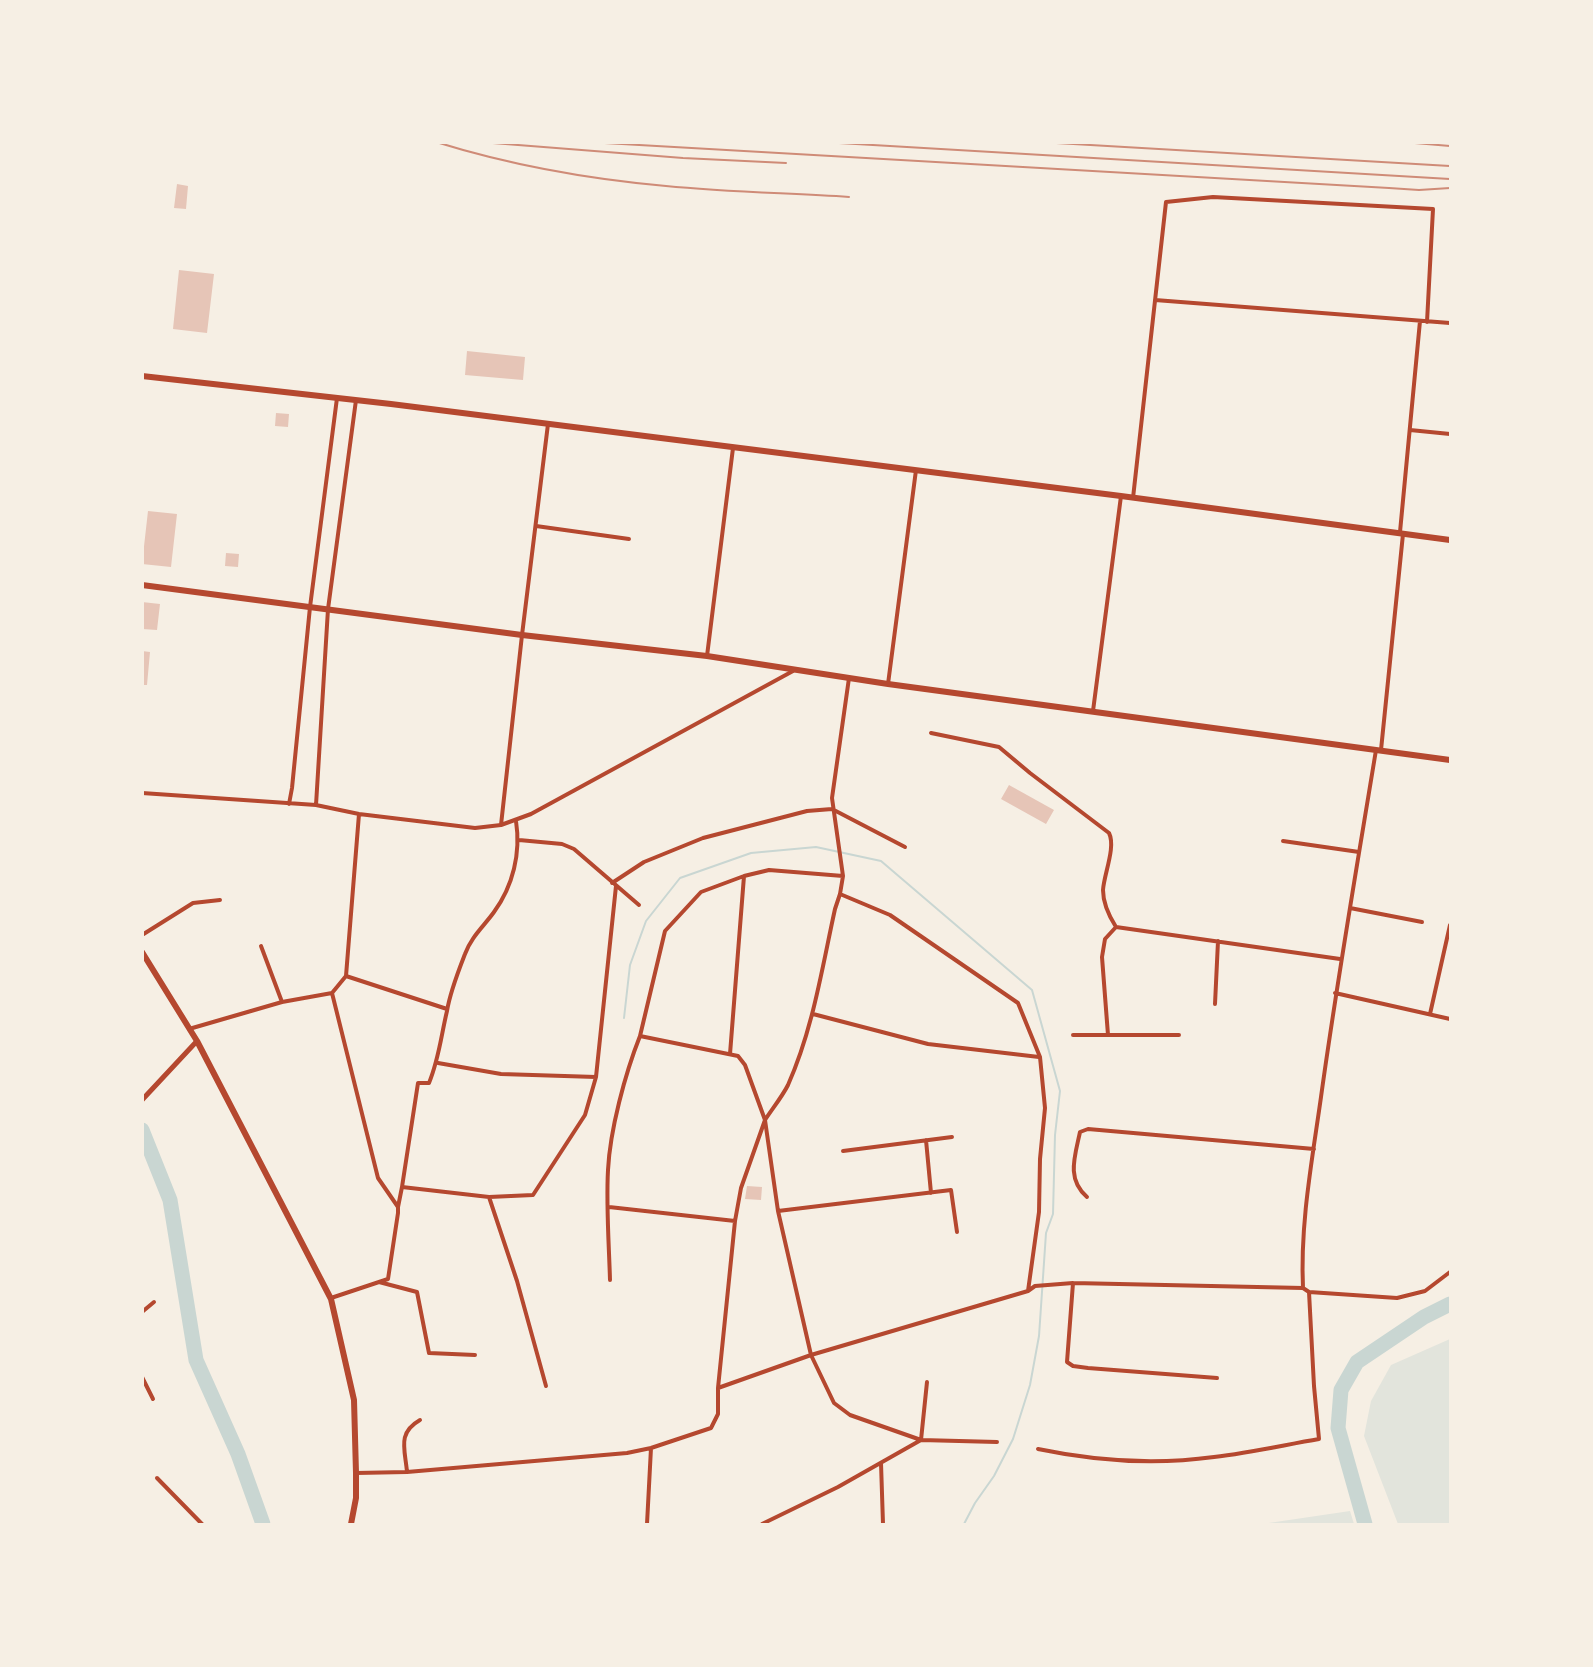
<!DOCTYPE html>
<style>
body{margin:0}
#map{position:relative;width:1593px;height:1667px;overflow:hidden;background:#f6efe4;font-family:"IBM Plex Sans",sans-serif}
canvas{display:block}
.frame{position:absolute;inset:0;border:144px solid #f6efe4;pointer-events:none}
</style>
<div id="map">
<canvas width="1593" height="1667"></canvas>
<div class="frame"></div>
</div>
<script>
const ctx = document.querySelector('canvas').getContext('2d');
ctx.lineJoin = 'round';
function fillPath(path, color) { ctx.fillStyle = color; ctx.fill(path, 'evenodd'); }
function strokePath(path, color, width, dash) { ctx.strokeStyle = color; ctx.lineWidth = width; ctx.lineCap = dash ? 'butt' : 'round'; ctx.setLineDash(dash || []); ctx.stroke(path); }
const green = new Path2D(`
 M 1450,1339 L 1450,1524 L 1398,1524 L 1364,1436 L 1371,1401 L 1391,1365 Z
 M 1350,1511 L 1354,1524 L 1262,1524 Z`);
const stream = new Path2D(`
 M 624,1018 L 630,965 L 646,921 L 680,878 L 751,853 L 816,847 L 881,861 L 1032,990 L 1060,1091 L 1055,1135 L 1053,1214 L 1046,1233 L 1039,1336 L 1030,1385 L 1013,1439 L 994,1476 L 975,1503 L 964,1524`);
const river = new Path2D(`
 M 142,1130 L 170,1200 L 196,1360 L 238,1454 L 263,1524
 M 1365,1524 L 1338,1428 L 1341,1390 L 1357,1362 L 1424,1317 L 1450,1304`);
const building = new Path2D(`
 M 177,184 L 188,186 L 186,209 L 174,208 Z
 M 179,270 L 214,274 L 207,333 L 173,329 Z
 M 467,351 L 525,357 L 523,380 L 465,375 Z
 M 276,413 L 289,414 L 288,427 L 275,426 Z
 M 148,511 L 177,514 L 171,567 L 142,564 Z
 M 226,553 L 239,554 L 238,567 L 225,566 Z
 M 142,602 L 160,604 L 157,630 L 142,629 Z
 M 142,651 L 150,652 L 147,685 L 142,685 Z
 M 1009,785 L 1054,810 L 1046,824 L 1001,799 Z
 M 747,1186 L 762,1187 L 761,1200 L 745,1199 Z`);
const minor = new Path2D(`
 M 1155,300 L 1450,323
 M 1410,430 L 1450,434
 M 1133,498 L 1166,202 L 1213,197 L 1433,209 L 1427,322
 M 536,526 L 629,539
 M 1400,532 L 1420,321
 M 707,656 L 733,448
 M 849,678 L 832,798 L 843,876 L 840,894 L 835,909 C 822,968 813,1029 788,1085 C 782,1097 772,1109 765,1120 L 778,1211 L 811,1355 L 834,1403 L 850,1415 L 921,1440 L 927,1382
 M 888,684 L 916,470
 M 1093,711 L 1121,496
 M 931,733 L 999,747 L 1030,773 L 1109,833 C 1116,847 1104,874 1103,890 C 1103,904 1109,916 1116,927
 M 1381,750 L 1403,534
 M 142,793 L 316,805 L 359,814 L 475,828 L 501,825 L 531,814 L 793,671
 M 289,804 L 292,788 L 310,607 L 337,398
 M 316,805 L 328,609 L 356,400
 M 501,825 L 522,635 L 548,424
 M 519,840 L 562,844 L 574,849 L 639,905
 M 1283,841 L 1359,852
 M 612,883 L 644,862 L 703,838 L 807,811 L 832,809 L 905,847
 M 840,894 L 890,915 L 1018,1003 L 1040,1057 L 1045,1108 L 1040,1159 L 1039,1212 L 1028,1291
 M 1350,908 L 1422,922
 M 1116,927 L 1340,959
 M 142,935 L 193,903 L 220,900
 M 261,946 L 282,1002
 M 346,976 L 447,1009
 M 1335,993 L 1450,1019
 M 1215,1004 L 1218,941
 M 813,1014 L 928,1044 L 1039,1057
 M 1430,1014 L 1450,925
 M 189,1029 L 282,1002 L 332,993 L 346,976 L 359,814
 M 1073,1035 L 1179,1035
 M 1108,1035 L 1102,957 L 1105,939 L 1116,927
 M 640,1036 L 738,1056 L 745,1065 L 765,1120 L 741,1188 L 735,1221 L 718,1388
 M 730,1054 L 744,876
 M 438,1063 L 501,1074 L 596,1077
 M 926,1140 L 931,1193
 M 843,1151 L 952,1137
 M 402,1187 L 418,1083 L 429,1083 C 439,1059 441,1036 447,1011 C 450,992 458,972 465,954 C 471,937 484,926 494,912 C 513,886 521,853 516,821
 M 489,1197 L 517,1281 L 546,1386
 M 1087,1197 C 1066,1179 1075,1156 1080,1132 L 1088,1129 L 1314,1149
 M 398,1207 L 402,1187 L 489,1197 L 533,1195 L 585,1115 L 596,1077 L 616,886
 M 609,1207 L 735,1221
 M 778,1211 L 951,1190 L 957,1232
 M 610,1280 C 609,1244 606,1206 608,1170 C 610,1130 625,1074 640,1036 L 665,931 L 701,892 L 744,876 L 769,870 L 843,876
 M 379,1282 L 417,1292 L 429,1353 L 475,1355
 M 1073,1283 L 1067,1362 L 1073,1366 L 1088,1368 L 1217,1378
 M 1309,1292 L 1397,1298 L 1425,1291 L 1450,1272
 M 331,1298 L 388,1279 L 398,1213 L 398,1207 L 378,1178 L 332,993
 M 142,1312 L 154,1302
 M 142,1377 L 153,1399
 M 1038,1449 C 1095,1461 1156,1465 1214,1457 C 1249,1453 1284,1445 1319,1439 L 1314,1386 L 1309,1292 L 1303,1288 C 1300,1224 1312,1161 1321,1097 C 1337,981 1357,866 1376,750
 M 881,1463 L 883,1524
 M 407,1472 C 405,1449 397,1433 420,1420
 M 356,1473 L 407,1472 L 627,1453 L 651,1448 L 711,1428 L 718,1414 L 718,1388 L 811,1355 L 1028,1291 L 1035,1286 L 1073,1283 L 1303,1288
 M 157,1478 L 202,1524
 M 647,1524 L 651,1448
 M 762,1524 L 838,1487 L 921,1440 L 997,1442`);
const tertiary = new Path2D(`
 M 142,1100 L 197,1041`);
const secondary = new Path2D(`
 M 142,376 L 391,404 L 1121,496 L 1450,540
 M 142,585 L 522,635 L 707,656 L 888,684 L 1450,760
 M 142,952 L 197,1041 L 331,1299 L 354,1400 L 356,1473 L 356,1498 L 351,1524`);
const rail = new Path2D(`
 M 436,142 C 510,165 588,179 666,186 C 726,192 788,193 849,197
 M 480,142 L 683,158 L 786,163
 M 587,142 L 1389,188 L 1419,190 L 1450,188
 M 822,142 L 1450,179
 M 1039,142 L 1450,166
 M 1403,142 L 1450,146`);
fillPath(green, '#e2e4dc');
strokePath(stream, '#c9d6d2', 2);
strokePath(river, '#c9d6d2', 15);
fillPath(building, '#e6c5b7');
strokePath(minor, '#b5482f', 4);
strokePath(tertiary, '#b5482f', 5);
strokePath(secondary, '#b5482f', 6);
strokePath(rail, '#cf8b77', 2);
</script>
